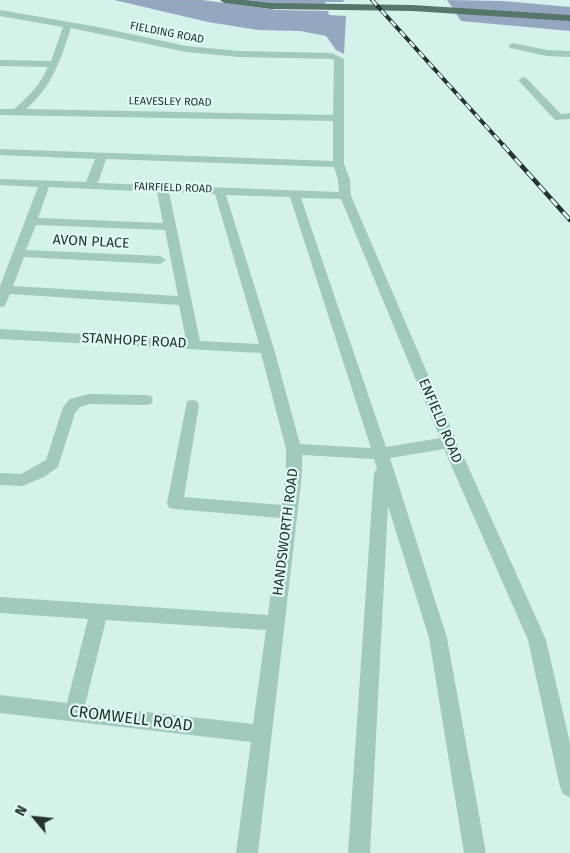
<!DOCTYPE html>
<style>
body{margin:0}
#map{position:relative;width:570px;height:853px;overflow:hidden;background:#d5f1ec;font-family:"Fira Sans",sans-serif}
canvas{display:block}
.north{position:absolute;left:10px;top:793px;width:50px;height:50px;-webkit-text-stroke:4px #e1f9f5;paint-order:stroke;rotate:298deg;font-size:14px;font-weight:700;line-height:20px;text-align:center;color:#24332d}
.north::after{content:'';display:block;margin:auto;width:18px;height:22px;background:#24332d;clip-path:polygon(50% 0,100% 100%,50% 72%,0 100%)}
</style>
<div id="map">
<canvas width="570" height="853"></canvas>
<div class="north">N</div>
</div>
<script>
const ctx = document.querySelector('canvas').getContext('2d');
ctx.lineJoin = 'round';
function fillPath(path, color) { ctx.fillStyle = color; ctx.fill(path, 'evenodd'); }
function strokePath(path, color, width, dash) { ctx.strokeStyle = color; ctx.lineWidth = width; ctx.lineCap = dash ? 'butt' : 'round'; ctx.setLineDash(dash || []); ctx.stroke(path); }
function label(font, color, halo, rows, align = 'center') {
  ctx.font = font + ' "Fira Sans",sans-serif'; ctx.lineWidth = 4.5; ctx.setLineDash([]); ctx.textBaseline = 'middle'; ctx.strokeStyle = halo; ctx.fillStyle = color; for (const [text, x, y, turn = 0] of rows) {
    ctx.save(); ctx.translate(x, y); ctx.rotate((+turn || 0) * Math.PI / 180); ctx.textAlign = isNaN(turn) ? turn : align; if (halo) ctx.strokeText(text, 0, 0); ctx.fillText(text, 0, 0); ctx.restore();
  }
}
const green = new Path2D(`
 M 114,0 L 202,0 L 277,10 L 328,11 L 329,15 L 346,16 L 344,54 L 336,50 L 326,36 L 300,31 L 258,30 L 208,22 Z
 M 224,0 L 343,0 L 344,2 L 325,2 L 327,7 Z
 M 447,0 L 503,1 L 570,7 L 570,31 L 461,21 Z`);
const path = new Path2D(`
 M 158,0 L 212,9
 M 307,24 L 326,31 L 338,42`);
const minor = new Path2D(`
 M 0,10 L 98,27 L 186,46 L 239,51 L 332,53 L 344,59 L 344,164 L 350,180 L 351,196 L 457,442 L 546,640 L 570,743 L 570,797 L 563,794 L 560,787 L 528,640 L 444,449 L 390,458 L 447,638 L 486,853 L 464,853 L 429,638 L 388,506 L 370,853 L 348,853 L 374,473 L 377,469 L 374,459 L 302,455 L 302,474 L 258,853 L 236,853 L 251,742 L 0,713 L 0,695 L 67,703 L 88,619 L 0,613 L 0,597 L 268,615 L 280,518 L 175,509 L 169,508 L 167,503 L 187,401 L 192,400 L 197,401 L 199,405 L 184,497 L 282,505 L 286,474 L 286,449 L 261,353 L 0,339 L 0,329 L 186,340 L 179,305 L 10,294 L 5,306 L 0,307 L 0,286 L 38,187 L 0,185 L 0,179 L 86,182 L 95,159 L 0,155 L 0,149 L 333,161 L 333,121 L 0,115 L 0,109 L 14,109 C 29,96 40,85 48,67 L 0,66 L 0,60 L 51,61 L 63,27 L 0,16 ZM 71,28 L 186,52 L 239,57 L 331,59 L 334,60 L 333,115 L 26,109 C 52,87 61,59 71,28 ZM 106,159 L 334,167 L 338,180 L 339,192 L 98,183 ZM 49,187 L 157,192 L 163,223 L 38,218 ZM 169,192 L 215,194 L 259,344 L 200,341 ZM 226,195 L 290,197 L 371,448 L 300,444 L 274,349 ZM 301,198 L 341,199 L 440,438 L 386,447 ZM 36,225 L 165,230 L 178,296 L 13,286 L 24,257 L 160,264 L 166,260 L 160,256 L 26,250 ZM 106,620 L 266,630 L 253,724 L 85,705 Z
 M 513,43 L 547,50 L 570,51 L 570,57 L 547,56 L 510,48 L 508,46 Z
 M 523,77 L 526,78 L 561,114 L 570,113 L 570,119 L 555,120 L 520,82 L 518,80 Z
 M 89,394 L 146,395 L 151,396 L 153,400 L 151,404 L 146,405 L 89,404 L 80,407 L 75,413 L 58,467 L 44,477 L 22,486 L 0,485 L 0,473 L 21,474 L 46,460 L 63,407 L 70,399 Z`);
const major = new Path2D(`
 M 220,0 L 244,0 L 271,3 L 412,5 L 570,15 L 570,21 L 412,11 L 271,9 L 224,3 Z`);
const railFar1 = new Path2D(`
 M 372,0 L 504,146`);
const rail = new Path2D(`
 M 503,145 L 570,220`);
const farStreetnames = [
 ["FIELDING ROAD",167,33,11],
 ["LEAVESLEY ROAD",170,102,1],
 ["FAIRFIELD ROAD",173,188,2]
];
const streetNames = [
 ["AVON PLACE",91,242,3],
 ["STANHOPE ROAD",134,341,3],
 ["ENFIELD ROAD",440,421,67],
 ["HANDSWORTH ROAD",286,532,-83]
];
const nearStreetnames = [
 ["CROMWELL ROAD",131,719,7]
];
fillPath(green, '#96a6c0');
strokePath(path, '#8cb5a9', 2, [2, 2]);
fillPath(minor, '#a2c9be');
fillPath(major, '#557669');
strokePath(railFar1, '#24332d', 4);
strokePath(rail, '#24332d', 4.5);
strokePath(railFar1, '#e1f9f5', 2.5, [7]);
strokePath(rail, '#e1f9f5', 3, [9]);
label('11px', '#24332d', '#e1f9f5', farStreetnames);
label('14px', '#24332d', '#e1f9f5', streetNames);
label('16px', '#24332d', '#e1f9f5', nearStreetnames);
</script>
